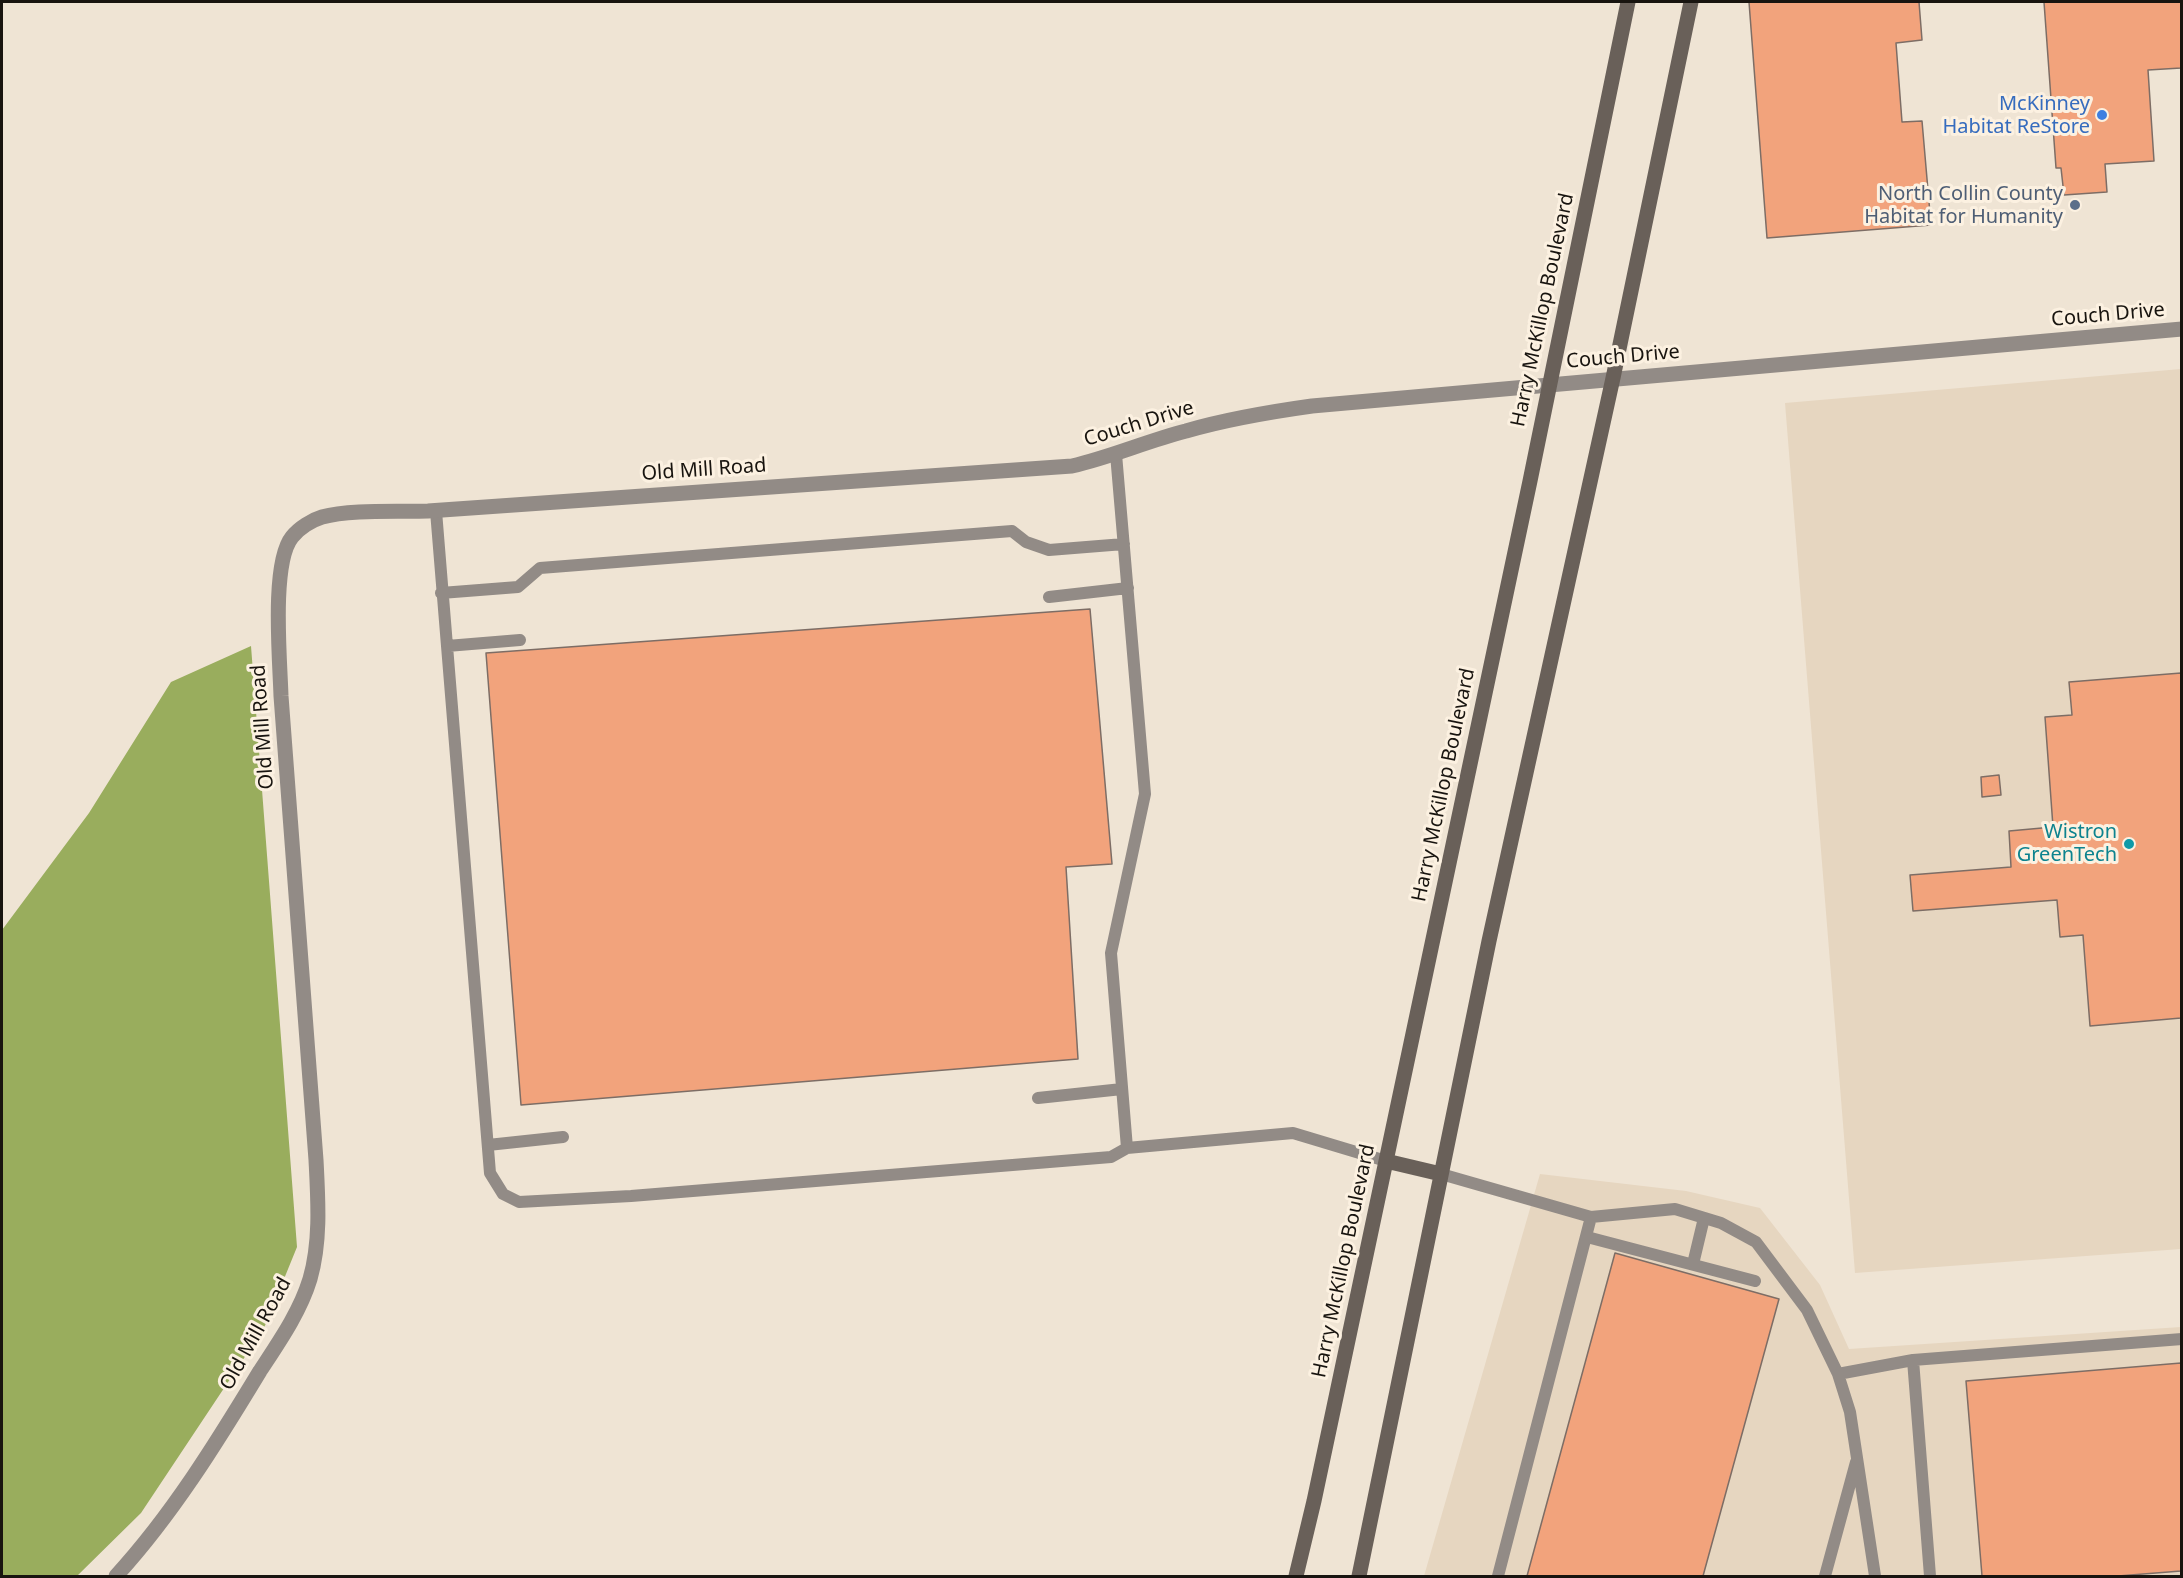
<!DOCTYPE html>
<style>
body{margin:0}
#map{position:relative;width:2183px;height:1578px;overflow:hidden;background:#efe4d4;font-family:"Noto Sans",sans-serif}
canvas{display:block}
.frame{position:absolute;inset:0;border:3px solid #18140f;pointer-events:none}
</style>
<div id="map">
<canvas width="2183" height="1578"></canvas>
<div class="frame"></div>
</div>
<script>
const ctx = document.querySelector('canvas').getContext('2d');
ctx.lineJoin = 'round';
function fillPath(path, color) { ctx.fillStyle = color; ctx.fill(path, 'evenodd'); }
function strokePath(path, color, width, dash) { ctx.strokeStyle = color; ctx.lineWidth = width; ctx.lineCap = dash ? 'butt' : 'round'; ctx.setLineDash(dash || []); ctx.stroke(path); }
function label(font, color, halo, rows, align = 'center') {
  ctx.font = font + ' "Noto Sans",sans-serif'; ctx.lineWidth = 6; ctx.setLineDash([]); ctx.textBaseline = 'middle'; ctx.strokeStyle = halo; ctx.fillStyle = color; for (const [text, x, y, turn = 0] of rows) {
    ctx.save(); ctx.translate(x, y); ctx.rotate((+turn || 0) * Math.PI / 180); ctx.textAlign = isNaN(turn) ? turn : align; if (halo) ctx.strokeText(text, 0, 0); ctx.fillText(text, 0, 0); ctx.restore();
  }
}
const built = new Path2D(`
 M 2181,369 L 2181,1249 L 1855,1273 L 1785,403 Z
 M 1540,1174 L 1686,1191 L 1760,1208 L 1820,1285 L 1849,1349 L 2181,1327 L 2181,1576 L 1424,1576 Z`);
const forest = new Path2D(`
 M 251,646 L 297,1247 L 264,1328 L 141,1513 L 77,1576 L 2,1576 L 2,930 L 89,813 L 171,682 Z`);
const building = new Path2D(`
 M 1749,2 L 1919,2 L 1922,40 L 1896,43 L 1902,122 L 1922,121 L 1931,225 L 1767,238 Z
 M 2044,2 L 2181,2 L 2181,68 L 2148,70 L 2154,161 L 2105,164 L 2107,192 L 2064,195 L 2061,168 L 2056,168 Z
 M 1090,609 L 1112,864 L 1066,867 L 1078,1059 L 521,1105 L 486,653 Z
 M 2181,673 L 2181,1018 L 2090,1026 L 2083,935 L 2060,937 L 2057,900 L 1913,911 L 1910,875 L 2011,867 L 2009,831 L 2053,827 L 2045,717 L 2072,715 L 2069,682 Z
 M 1999,775 L 2001,795 L 1982,797 L 1981,777 Z
 M 1615,1253 L 1779,1299 L 1703,1576 L 1527,1576 Z
 M 2181,1363 L 2181,1571 L 2118,1576 L 1982,1576 L 1966,1381 Z`);
const service = new Path2D(`
 M 436,511 L 490,1173 L 503,1194 L 519,1202 L 631,1196 L 1111,1157 L 1127,1148 L 1111,953 L 1145,794 L 1116,454
 M 441,593 L 518,587 L 540,568 L 1012,531 L 1026,542 L 1049,550 L 1124,544
 M 1049,597 L 1128,588
 M 447,646 L 520,640
 M 1038,1098 L 1122,1089
 M 488,1145 L 563,1137
 M 1127,1148 L 1293,1133 L 1386,1161
 M 1441,1174 L 1591,1217 L 1675,1209 L 1721,1223 L 1756,1242 L 1807,1310 L 1838,1374 L 1850,1412 L 1875,1576
 M 1587,1237 L 1755,1281
 M 1693,1264 L 1704,1218
 M 1913,1360 L 1930,1576
 M 1838,1374 L 1913,1360 L 2182,1339
 M 1498,1576 L 1591,1217
 M 1825,1576 L 1856,1462`);
const minor = new Path2D(`
 M 116,1576 C 172,1515 217,1442 260,1371 C 279,1342 300,1312 310,1279 C 321,1241 318,1199 316,1160 L 281,696 C 280,661 271,563 292,537 C 299,528 312,520 322,517 C 350,509 398,512 428,511 L 1072,466 C 1111,457 1147,441 1186,431 C 1227,419 1269,412 1312,406 L 2182,329`);
const secondary = new Path2D(`
 M 1386,1161 L 1441,1174
 M 1296,1576 L 1314,1501 L 1530,481 L 1628,2
 M 1359,1576 L 1489,941 L 1613,378 L 1691,2`);
const markers = [
 [2102,115,6,"#3f7fe0"],
 [2075,205,6,"#5c6f8a"],
 [2129,844,6,"#0f9aa8"]
];
const shopNames = [
 ["McKinney",2090,104],
 ["Habitat ReStore",2090,127]
];
const serviceNames = [
 ["North Collin County",2063,194],
 ["Habitat for Humanity",2063,217]
];
const streetNames = [
 ["Harry McKillop Boulevard",1543,310,-78],
 ["Couch Drive",2108,315,-5],
 ["Couch Drive",1623,357,-5],
 ["Couch Drive",1139,424,-17],
 ["Old Mill Road",704,470,-4],
 ["Old Mill Road",263,727,-94],
 ["Harry McKillop Boulevard",1444,785,-78],
 ["Harry McKillop Boulevard",1344,1261,-78],
 ["Old Mill Road",256,1334,-61]
];
const cultureNames = [
 ["Wistron",2117,832],
 ["GreenTech",2117,855]
];
fillPath(built, '#e6d6c0');
fillPath(forest, '#99ad5d');
fillPath(building, '#f2a37c');
strokePath(building, '#7d6d65', 1.5);
strokePath(service, '#928b86', 12);
strokePath(minor, '#928b86', 15);
strokePath(secondary, '#696059', 15);
for (const [x, y, r, color] of markers) { const dot = new Path2D(); dot.arc(x, y, r, 0, 2 * Math.PI); ctx.fillStyle = color; ctx.fill(dot); strokePath(dot, '#fcf1e1', 2); }
label('20px', '#366cbe', '#fcf1e1', shopNames, 'right');
label('20px', '#4e5e75', '#fcf1e1', serviceNames, 'right');
label('20px', '#18140f', '#fcf1e1', streetNames);
label('20px', '#0d838f', '#fcf1e1', cultureNames, 'right');
</script>
